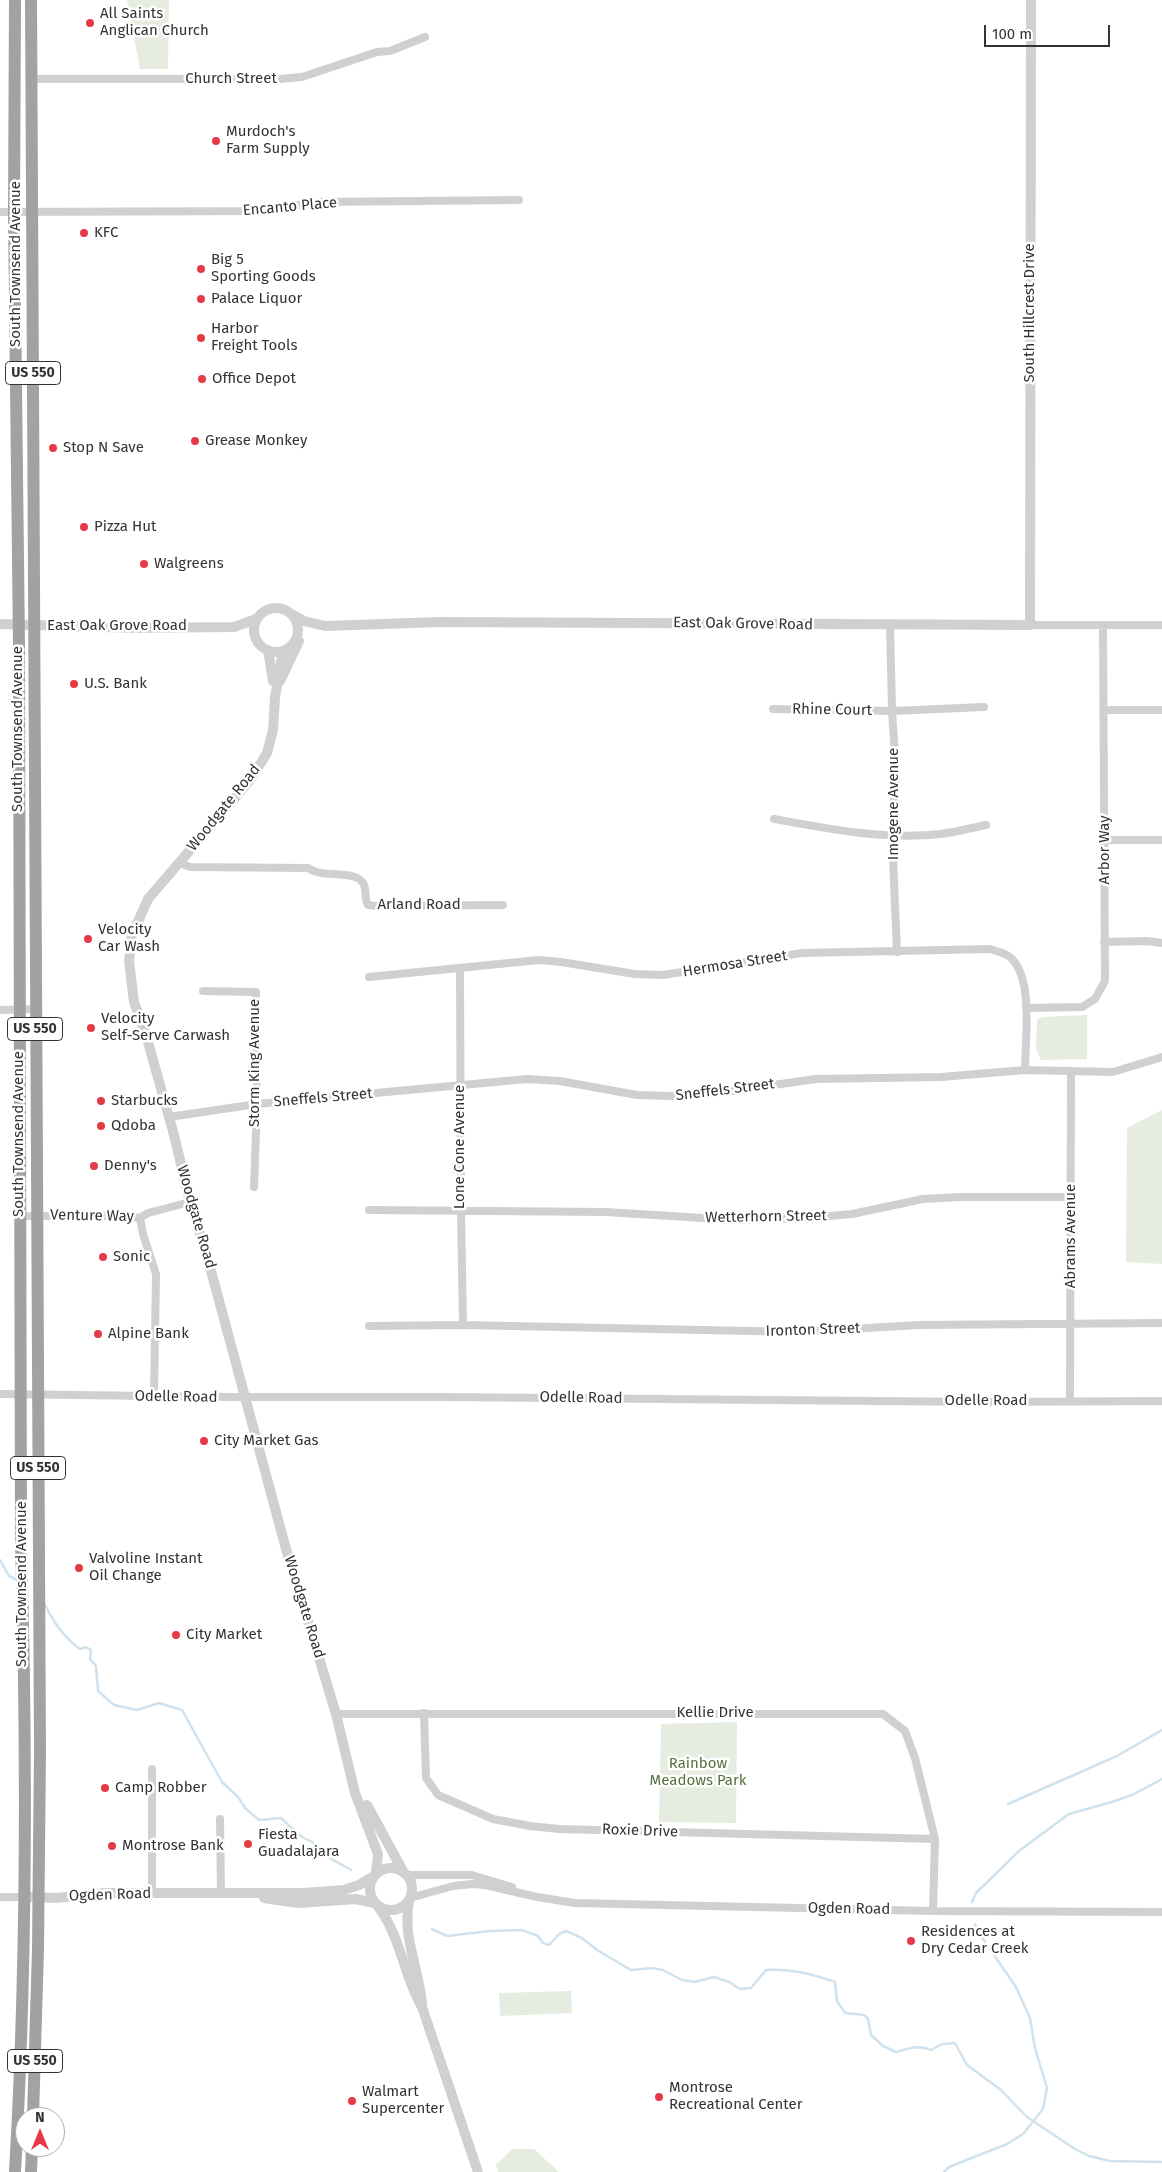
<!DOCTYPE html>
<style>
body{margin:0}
#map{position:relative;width:1162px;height:2172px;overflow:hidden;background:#fff;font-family:"Fira Sans",sans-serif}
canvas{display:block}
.north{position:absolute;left:15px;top:2107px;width:50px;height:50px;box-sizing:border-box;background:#fff;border:1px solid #adadad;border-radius:50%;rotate:0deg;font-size:14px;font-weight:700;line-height:20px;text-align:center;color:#333}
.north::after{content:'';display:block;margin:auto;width:18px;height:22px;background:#e63946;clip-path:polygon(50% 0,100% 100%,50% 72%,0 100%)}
.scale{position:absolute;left:984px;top:25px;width:126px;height:22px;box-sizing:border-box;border:2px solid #333;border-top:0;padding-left:6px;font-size:15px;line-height:18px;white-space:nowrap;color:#333;-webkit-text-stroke:4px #fff;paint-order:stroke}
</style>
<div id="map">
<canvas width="1162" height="2172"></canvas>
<div class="north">N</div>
<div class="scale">100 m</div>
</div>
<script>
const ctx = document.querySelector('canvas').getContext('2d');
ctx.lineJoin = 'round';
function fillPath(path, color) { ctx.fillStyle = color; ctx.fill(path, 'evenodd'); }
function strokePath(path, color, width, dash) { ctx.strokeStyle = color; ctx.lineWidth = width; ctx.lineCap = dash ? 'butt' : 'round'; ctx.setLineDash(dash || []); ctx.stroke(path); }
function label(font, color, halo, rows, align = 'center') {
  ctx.font = font + ' "Fira Sans",sans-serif'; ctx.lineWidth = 5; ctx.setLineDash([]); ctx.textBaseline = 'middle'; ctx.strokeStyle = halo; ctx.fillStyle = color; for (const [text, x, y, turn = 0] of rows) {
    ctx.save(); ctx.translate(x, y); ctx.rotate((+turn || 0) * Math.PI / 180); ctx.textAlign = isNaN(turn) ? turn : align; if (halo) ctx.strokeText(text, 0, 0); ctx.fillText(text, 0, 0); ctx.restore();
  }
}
const green = new Path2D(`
 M 127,0 L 169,0 L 168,69 L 140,69 Z
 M 1087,1015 L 1087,1059 L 1041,1060 L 1036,1049 L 1037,1020 L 1042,1017 Z
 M 1162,1110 L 1162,1264 L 1126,1262 L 1127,1128 Z
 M 737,1722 L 736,1823 L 659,1822 L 661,1724 Z
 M 571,1991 L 572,2013 L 500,2016 L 499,1993 Z
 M 512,2149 L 534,2149 L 559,2172 L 498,2172 L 496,2165 Z`);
const stream = new Path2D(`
 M 0,1560 L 9,1576 L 18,1580
 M 44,1603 C 53,1621 63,1637 80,1649 L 86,1647 L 91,1650 L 90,1659 L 96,1666 L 98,1691 L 114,1705 L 137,1710 L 159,1703 L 182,1710 L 222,1782 L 238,1797 L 246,1809 L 259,1820 L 281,1818 L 302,1837 L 312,1842 L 321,1853 L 351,1870
 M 1008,1804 L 1117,1756 L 1162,1730
 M 972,1902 L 976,1893 L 1019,1851 L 1069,1814 L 1112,1802 L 1132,1795 L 1162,1779
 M 432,1929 L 447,1936 L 489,1931 L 522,1930 L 538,1936 L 543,1943 L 549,1945 L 559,1934 L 566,1931 L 582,1938 L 597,1950 L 631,1970 L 652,1968 L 663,1970 L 682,1980 L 695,1982 L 714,1977 L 729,1982 L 740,1989 L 751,1988 L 766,1970 C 789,1968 813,1974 835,1982 L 837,2001 L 845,2013 L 864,2015 L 868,2019 L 871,2035 L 883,2046 L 896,2052 C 908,2049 919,2044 931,2050 L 942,2044 L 955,2043 L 967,2065 L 1001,2090 L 1027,2117 L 1075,2149 L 1089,2156 L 1110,2161 L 1162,2162
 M 944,2172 L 949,2167 L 1007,2144 L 1023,2134 L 1043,2109 L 1047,2088 L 1035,2048 L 1030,2018 L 1016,1987 L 983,1939 L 975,1924`);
const minor = new Path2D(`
 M 31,79 L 279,79 L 302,77 L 377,52 L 390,51 L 425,37
 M 0,212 L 270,211 L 278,208 L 318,202 L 519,200
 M 1030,625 L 1162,625
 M 890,626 L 892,711 L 896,771 L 892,835 L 897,952
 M 773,709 L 892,711 L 984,707
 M 1104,710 L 1162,710
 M 774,819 C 829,829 885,840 941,834 C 956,832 971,828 986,825
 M 1105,840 L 1162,840
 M 180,863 L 190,867 L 308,868 C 323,879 355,869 363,883 C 367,889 364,898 368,905 L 376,906 L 503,905
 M 1104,942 L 1147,941 L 1162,943
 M 460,969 L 461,1211 L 463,1325
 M 369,977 L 539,960 L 561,962 L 635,974 L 663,975 L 802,953 L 990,949 C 996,951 1006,953 1011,958 C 1034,980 1025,1040 1025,1070
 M 203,991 L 256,992 L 257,1104 L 254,1187
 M 1026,1008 L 1082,1007 L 1095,999 L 1105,981 L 1103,626
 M 0,1010 L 35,1009
 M 169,1117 L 257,1104 L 527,1079 L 560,1081 L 637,1095 L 671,1096 L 703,1095 L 816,1079 L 941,1077 L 1025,1070 L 1113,1072 L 1162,1057
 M 369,1210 L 606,1212 L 736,1220 L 809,1218 L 852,1214 L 923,1199 L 961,1197 L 1070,1197
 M 21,1216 L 123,1216 L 140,1218 L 148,1213 L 190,1202
 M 140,1218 L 143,1234 L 156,1274 L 154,1396
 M 369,1326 L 463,1325 L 799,1332 L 919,1325 L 1162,1323
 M 0,1394 L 228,1397 L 444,1397 L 984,1402 L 1162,1401
 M 1070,1401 L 1071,1072
 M 424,1713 L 426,1778 L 438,1795 L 493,1819 L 530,1826 L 559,1829 L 935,1839
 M 336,1714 L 883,1714 L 905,1731 L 915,1758 L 935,1839 L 933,1911
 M 152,1769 L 152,1894
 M 220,1819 L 221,1894
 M 407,1875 L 472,1875 L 512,1887
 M 0,1897 L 23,1897
 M 410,1898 L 453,1886 L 472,1884 L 485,1885 L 537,1897 L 575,1903 L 933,1911 L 1162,1912`);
const tertiary = new Path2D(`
 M254 630a22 22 0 1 1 44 0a22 22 0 1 1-44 0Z
 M 291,614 L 304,621 L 325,626 L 439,622 L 1030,625 L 1031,0
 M 0,624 L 138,628 L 234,627 L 256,619
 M 268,650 L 273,681
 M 283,651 L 275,697 L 273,730 L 267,753 L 251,779 L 148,899 L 132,935 L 129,961 L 134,1002 L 146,1035 L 174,1135 L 190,1202 L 207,1256 L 286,1549 L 336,1714 L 355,1793 L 378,1854 L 376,1873
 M 280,681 L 299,641
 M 367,1805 L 404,1873
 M370 1889a21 21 0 1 1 42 0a21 21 0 1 1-42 0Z
 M 31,1897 L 56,1898 L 105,1893 L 303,1893 L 344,1890 L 359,1885 L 374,1876
 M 264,1898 L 298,1903 L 356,1899 L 374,1903
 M 409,1901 C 402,1938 419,1967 422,2004
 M 377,1905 C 401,1936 403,1974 422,2007 L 478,2172`);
const trunk = new Path2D(`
 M 15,0 L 14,214 L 19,645 L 21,1543 C 27,1750 27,1964 15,2172
 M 31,0 L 40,1750 L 38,1949 L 33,2117
 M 31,2172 L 32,2147`);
const markers = [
 [90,23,5,"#e63946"],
 [216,141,5,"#e63946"],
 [84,233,5,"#e63946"],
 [201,269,5,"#e63946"],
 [201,299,5,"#e63946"],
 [201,338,5,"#e63946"],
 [202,379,5,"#e63946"],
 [195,441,5,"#e63946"],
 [53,448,5,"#e63946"],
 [84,527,5,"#e63946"],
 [144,564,5,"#e63946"],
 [74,684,5,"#e63946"],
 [88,939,5,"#e63946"],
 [91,1028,5,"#e63946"],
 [101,1101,5,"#e63946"],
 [101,1126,5,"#e63946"],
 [94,1166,5,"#e63946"],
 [103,1257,5,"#e63946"],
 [98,1334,5,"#e63946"],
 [204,1441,5,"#e63946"],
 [79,1568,5,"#e63946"],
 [176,1635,5,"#e63946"],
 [105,1788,5,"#e63946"],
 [248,1844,5,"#e63946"],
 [112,1846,5,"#e63946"],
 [911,1941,5,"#e63946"],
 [659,2097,5,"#e63946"],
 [352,2101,5,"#e63946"]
];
const shields = [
 [33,373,55],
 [35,1029,55],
 [38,1468,55],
 [35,2061,55]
];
const shieldNames = [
 ["US 550",33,373],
 ["US 550",35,1029],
 ["US 550",38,1468],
 ["US 550",35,2061]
];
const poiNames = [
 ["All Saints",100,14],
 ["Anglican Church",100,31],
 ["Murdoch's",226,132],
 ["Farm Supply",226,149],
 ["KFC",94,233],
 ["Big 5",211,260],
 ["Sporting Goods",211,277],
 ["Palace Liquor",211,299],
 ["Harbor",211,329],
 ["Freight Tools",211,346],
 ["Office Depot",212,379],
 ["Grease Monkey",205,441],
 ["Stop N Save",63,448],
 ["Pizza Hut",94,527],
 ["Walgreens",154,564],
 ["U.S. Bank",84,684],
 ["Velocity",98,930],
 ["Car Wash",98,947],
 ["Velocity",101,1019],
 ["Self-Serve Carwash",101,1036],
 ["Starbucks",111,1101],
 ["Qdoba",111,1126],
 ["Denny's",104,1166],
 ["Sonic",113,1257],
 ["Alpine Bank",108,1334],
 ["City Market Gas",214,1441],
 ["Valvoline Instant",89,1559],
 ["Oil Change",89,1576],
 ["City Market",186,1635],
 ["Camp Robber",115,1788],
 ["Fiesta",258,1835],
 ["Guadalajara",258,1852],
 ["Montrose Bank",122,1846],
 ["Residences at",921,1932],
 ["Dry Cedar Creek",921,1949],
 ["Montrose",669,2088],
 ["Recreational Center",669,2105],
 ["Walmart",362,2092],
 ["Supercenter",362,2109]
];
const streetNames = [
 ["Church Street",231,79],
 ["Encanto Place",290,207,-5],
 ["South Townsend Avenue",16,264,-90],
 ["South Hillcrest Drive",1030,313,-90],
 ["East Oak Grove Road",743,624,1],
 ["East Oak Grove Road",117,626],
 ["Rhine Court",832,710,1],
 ["South Townsend Avenue",18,729,-90],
 ["Imogene Avenue",894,804,-90],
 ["Woodgate Road",224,808,-51],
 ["Arbor Way",1105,850,-90],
 ["Arland Road",419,905],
 ["Hermosa Street",735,964,-9],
 ["Storm King Avenue",255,1063,-90],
 ["Sneffels Street",725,1090,-7],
 ["Sneffels Street",323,1098,-5],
 ["South Townsend Avenue",19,1134,-90],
 ["Lone Cone Avenue",460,1147,-90],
 ["Venture Way",92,1216,1],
 ["Woodgate Road",196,1217,74],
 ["Wetterhorn Street",766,1217,-1],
 ["Abrams Avenue",1071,1236,-90],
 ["Ironton Street",813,1330,-2],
 ["Odelle Road",176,1397,1],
 ["Odelle Road",581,1398,1],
 ["Odelle Road",986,1401],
 ["South Townsend Avenue",22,1584,-90],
 ["Woodgate Road",304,1607,73],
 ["Kellie Drive",715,1713],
 ["Roxie Drive",640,1831,2],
 ["Ogden Road",110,1895,-2],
 ["Ogden Road",849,1909,1]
];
const parkNames = [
 ["Rainbow",698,1764],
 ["Meadows Park",698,1781]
];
fillPath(green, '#e6ecdf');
strokePath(stream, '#cfe2ee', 2.5);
strokePath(minor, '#d0d0d0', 8);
strokePath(tertiary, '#d0d0d0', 10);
strokePath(trunk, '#a2a2a2', 12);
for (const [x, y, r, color] of markers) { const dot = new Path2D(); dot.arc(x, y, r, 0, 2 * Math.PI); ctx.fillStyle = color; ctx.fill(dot); strokePath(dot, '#fff', 2); }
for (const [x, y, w] of shields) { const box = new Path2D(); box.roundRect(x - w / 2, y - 11.5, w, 23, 4); ctx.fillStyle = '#fff'; ctx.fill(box); strokePath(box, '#333', 1); }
label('bold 14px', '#333', null, shieldNames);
label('15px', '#333', '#fff', poiNames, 'left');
label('15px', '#333', '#fff', streetNames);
label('15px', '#56703f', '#fff', parkNames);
</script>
